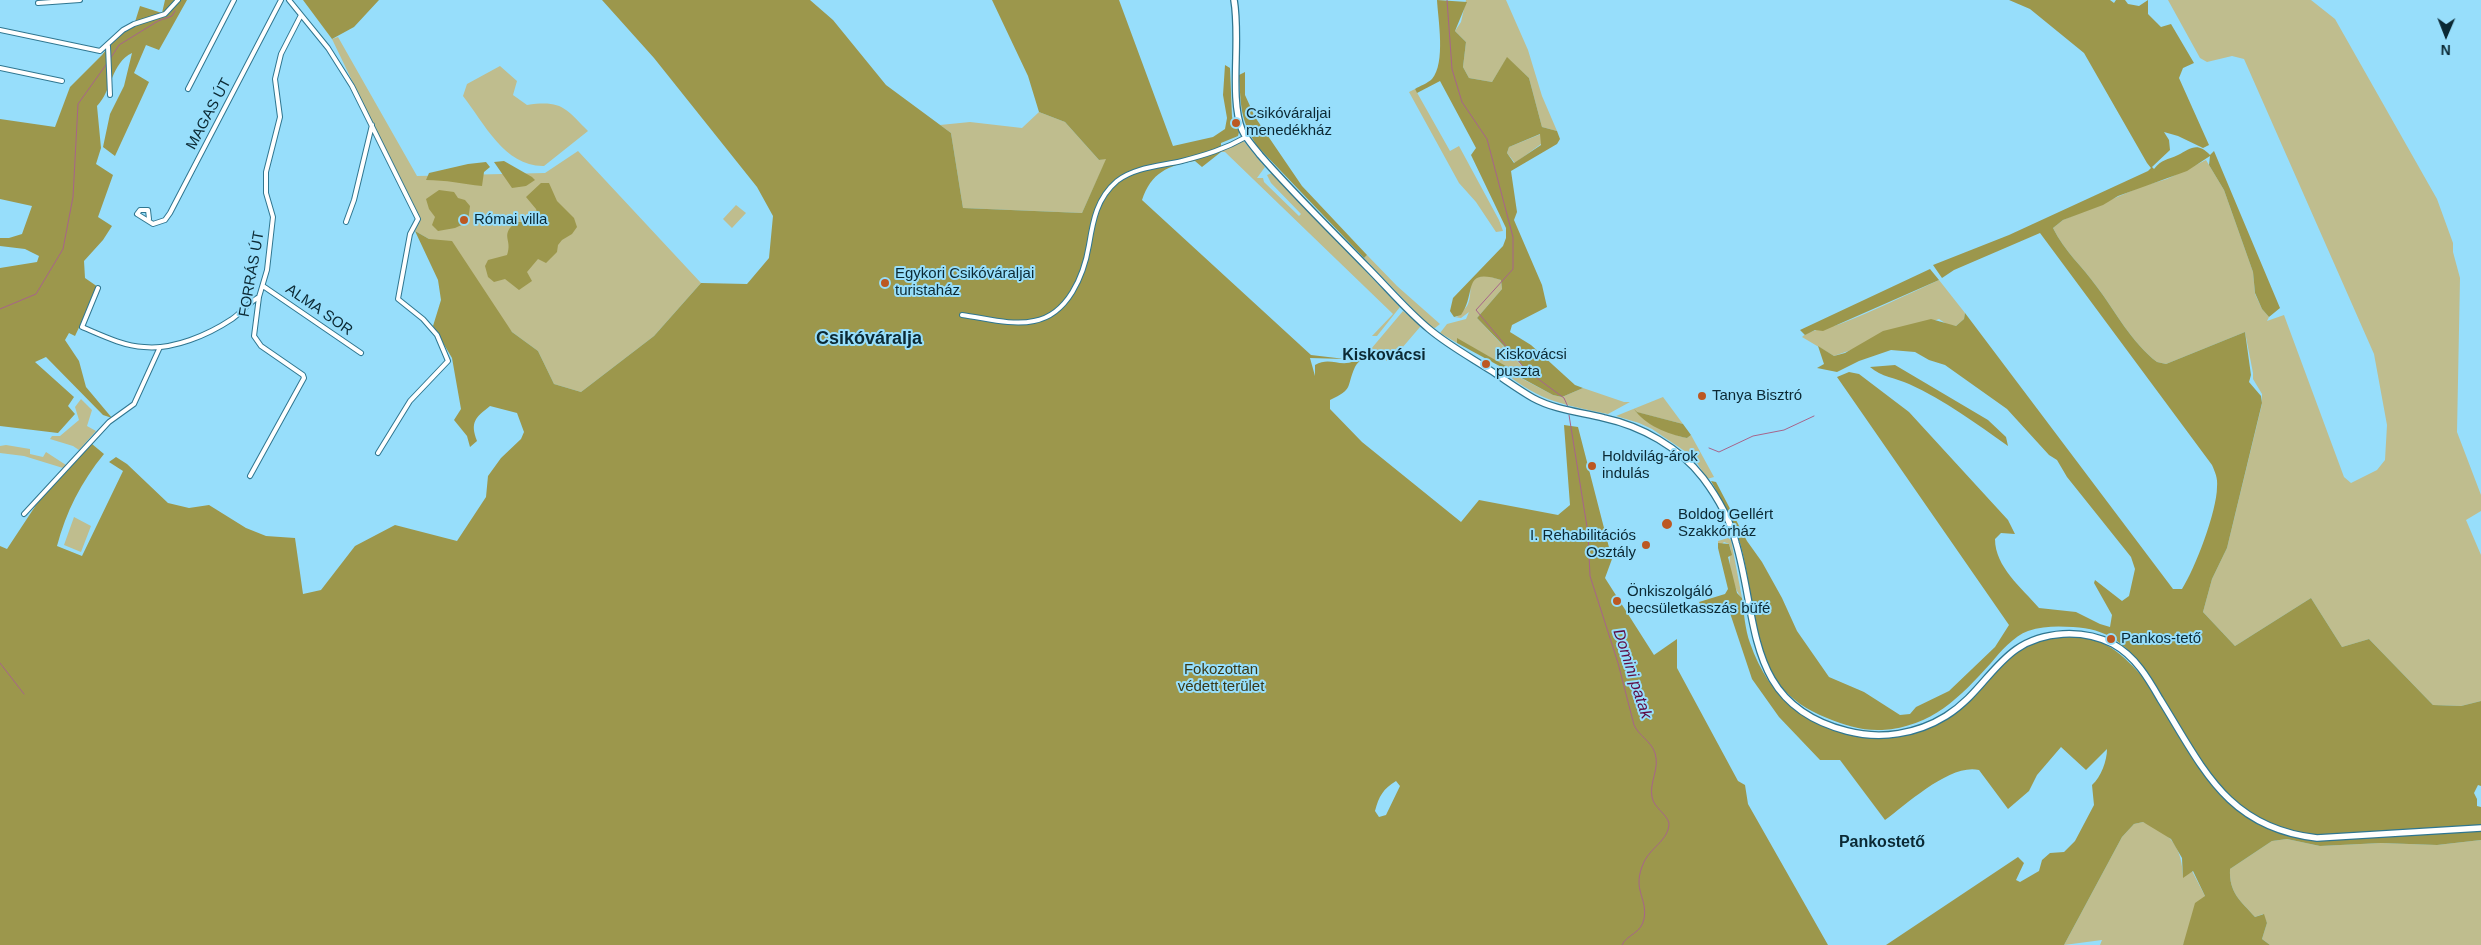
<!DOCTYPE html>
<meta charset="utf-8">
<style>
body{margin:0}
#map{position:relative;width:2481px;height:945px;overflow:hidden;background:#97defb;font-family:Arial,sans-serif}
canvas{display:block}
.north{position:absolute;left:2421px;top:10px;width:50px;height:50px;-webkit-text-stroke:4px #97defb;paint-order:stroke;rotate:181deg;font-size:14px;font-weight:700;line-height:20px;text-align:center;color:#0b2934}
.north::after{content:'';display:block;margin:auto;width:18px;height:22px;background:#0b2934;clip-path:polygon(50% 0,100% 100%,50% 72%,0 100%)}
</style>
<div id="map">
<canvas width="2481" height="945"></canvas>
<div class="north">N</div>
</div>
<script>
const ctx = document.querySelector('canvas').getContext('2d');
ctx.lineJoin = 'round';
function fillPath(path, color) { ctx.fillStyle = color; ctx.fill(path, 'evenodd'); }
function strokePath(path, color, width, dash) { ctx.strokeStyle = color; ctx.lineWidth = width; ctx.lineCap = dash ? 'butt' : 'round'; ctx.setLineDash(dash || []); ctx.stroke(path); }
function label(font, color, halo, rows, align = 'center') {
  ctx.font = font + ' Arial,sans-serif'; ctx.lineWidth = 4; ctx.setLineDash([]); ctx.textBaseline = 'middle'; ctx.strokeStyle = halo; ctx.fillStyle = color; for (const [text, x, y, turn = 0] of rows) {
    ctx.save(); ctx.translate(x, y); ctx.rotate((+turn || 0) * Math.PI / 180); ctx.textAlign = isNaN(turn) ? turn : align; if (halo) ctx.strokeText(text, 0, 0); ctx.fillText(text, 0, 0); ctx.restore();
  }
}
const green = new Path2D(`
 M 1466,0 L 1506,0 L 1528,50 L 1542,96 L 1557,131 L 1542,127 L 1529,78 L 1507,58 L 1492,82 L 1469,78 L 1463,67 L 1466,42 L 1455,31 L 1461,22 Z
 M 2168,0 L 2311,0 L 2335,19 L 2437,199 L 2453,243 L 2453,252 L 2460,278 L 2457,432 L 2481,495 L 2481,511 L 2466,520 L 2481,555 L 2481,701 L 2461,706 L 2433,705 L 2369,639 L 2342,647 L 2311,598 L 2235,646 L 2203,612 L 2212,579 L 2227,548 L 2262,404 L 2262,394 L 2253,379 L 2253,373 L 2245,332 L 2166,364 L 2157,362 C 2131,342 2116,312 2097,287 C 2083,267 2064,251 2053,228 L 2063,220 L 2143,186 L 2167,179 L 2206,160 L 2224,190 L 2253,272 L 2255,294 L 2262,309 L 2269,317 L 2267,321 L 2284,315 L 2344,477 L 2351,483 L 2377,470 L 2385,460 L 2387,425 L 2374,354 L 2244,59 L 2232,56 L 2207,62 L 2200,58 Z
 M 338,37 L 417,176 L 545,173 L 578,151 L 701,283 L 654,336 L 581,392 L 554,384 L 538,351 L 512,332 L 429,239 L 415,231 L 418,218 L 332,39 Z
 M 500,66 L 517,81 L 513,95 L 527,105 C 562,100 565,108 588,131 L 544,166 C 505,167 484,123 463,96 L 467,84 Z
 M 1415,89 L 1450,151 L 1459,146 L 1499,220 L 1503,231 L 1496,232 L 1476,202 L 1459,183 L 1409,92 Z
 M 1039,112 L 1065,122 L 1099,160 L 1107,158 L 1082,213 L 963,208 L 951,133 L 940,125 L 970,122 L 1022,128 Z
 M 1541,134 L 1541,144 L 1515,163 L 1507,153 L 1509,147 Z
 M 1242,139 L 1265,167 L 1257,178 L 1263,178 L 1264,182 L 1299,216 L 1301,214 L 1271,183 L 1267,175 L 1272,173 L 1400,307 L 1377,336 L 1372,336 L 1393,314 L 1225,152 L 1221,152 L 1221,149 Z
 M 736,205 L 746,213 L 732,228 L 723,219 Z
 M 1367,255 L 1397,286 L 1440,324 L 1435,328 L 1430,327 L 1364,258 Z
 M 1485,275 L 1501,280 L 1502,289 L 1477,318 L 1522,366 L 1521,373 L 1518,373 L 1457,339 L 1457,343 L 1440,333 L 1447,324 L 1466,319 L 1469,312 L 1461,318 L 1454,317 L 1457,317 C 1460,313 1466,309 1468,304 C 1474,290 1464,280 1485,275 Z
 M 1939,280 L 1965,313 L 1964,319 L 1956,326 L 1948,325 L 1939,319 L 1834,356 L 1802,337 C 1809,330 1828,328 1840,324 C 1874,311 1906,295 1939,280 Z
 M 1403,311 L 1421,325 L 1420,327 L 1396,355 L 1393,353 L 1387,361 L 1371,349 Z
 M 1496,365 L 1553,395 L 1562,397 L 1583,388 L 1624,402 L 1630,402 L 1608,414 C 1559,404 1535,400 1496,365 Z
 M 1663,397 L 1683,424 L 1636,412 C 1652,423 1667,434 1687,438 L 1691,435 L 1714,477 L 1707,479 L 1691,453 L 1689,454 L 1652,429 L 1639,423 L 1616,416 Z
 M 81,399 L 92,410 L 87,426 L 96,431 L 79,450 L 73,446 L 50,439 L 52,436 L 60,436 L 79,420 L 75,407 Z
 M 6,445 L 30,449 L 30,454 L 43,457 L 46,452 L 66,465 L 63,468 L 24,456 L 0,453 L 0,446 Z
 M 74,517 L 91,526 L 81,552 L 64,545 Z
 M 1728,538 L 1731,540 L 1742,598 C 1733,589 1727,562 1731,550 L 1729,544 L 1724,542 L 1718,548 L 1718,541 Z
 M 2143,822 C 2171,832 2182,848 2183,877 L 2192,871 L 2205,896 L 2183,945 L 2100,945 L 2102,940 L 2064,945 L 2122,837 L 2134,824 Z
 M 2287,839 L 2320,846 L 2381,843 L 2437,845 L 2481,840 L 2481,945 L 2270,945 L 2262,939 L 2267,923 L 2263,914 L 2255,917 C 2240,900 2229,893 2230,869 L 2272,841 Z`);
const forest = new Path2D(`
 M 165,0 L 187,0 L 159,50 L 146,45 L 134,73 L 149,82 L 115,156 L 103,147 L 110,114 L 124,86 L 132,53 C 111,63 112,91 97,106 L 101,148 L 96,164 L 113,175 L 98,217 L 112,226 L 103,240 L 84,261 L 85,278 L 98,287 L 75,336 L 69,333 L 65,340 L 79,361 L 86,387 L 112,418 L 103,415 L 46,357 L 35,362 L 74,397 L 68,406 L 75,414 L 58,433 L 0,426 L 0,268 L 37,262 L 39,256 L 25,249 L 0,246 L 0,238 L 9,238 L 22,234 L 32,206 L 0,199 L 0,119 L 55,127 L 70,87 L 102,55 L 120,32 L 135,22 L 140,6 L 162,13 Z
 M 303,0 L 379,0 L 354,27 L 332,39 Z
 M 602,0 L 810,0 L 833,20 L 886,85 L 951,133 L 963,208 L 1082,213 L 1106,159 L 1099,160 L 1065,122 L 1039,112 L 1028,76 L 992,0 L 1119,0 L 1173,146 L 1213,137 L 1225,129 L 1227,118 L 1223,95 L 1225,65 L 1230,68 L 1232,117 L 1239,132 L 1238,136 L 1221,143 L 1221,152 L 1202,167 L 1195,161 C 1168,165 1151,173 1142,200 L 1311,355 L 1345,359 L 1310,358 L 1315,376 L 1315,365 C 1334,354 1342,374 1368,353 C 1366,357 1358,361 1355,367 C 1346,387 1354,389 1330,400 L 1330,409 L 1362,442 L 1461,522 L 1479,500 L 1558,515 L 1570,505 L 1564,425 L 1578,427 L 1612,559 L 1605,578 L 1654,655 L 1677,639 L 1677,668 L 1738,781 L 1745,785 L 1748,804 L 1828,945 L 0,945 L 0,546 L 7,549 L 38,502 L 85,450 L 92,444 L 104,454 C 81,482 66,512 57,546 L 82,556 L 123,471 L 109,462 L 116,457 L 127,464 L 168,503 L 189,508 L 209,505 L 246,528 L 266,536 L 295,538 L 303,594 L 321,590 L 355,546 L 395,525 L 457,541 L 486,497 L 488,476 L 501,458 L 521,439 L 524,432 L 517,413 L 490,406 C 475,418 470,422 477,441 L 470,447 L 467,436 L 454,420 L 461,409 L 452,358 L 433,326 L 441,300 L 438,280 L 415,231 L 429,239 L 452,241 L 512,332 L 538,351 L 554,384 L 581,392 L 654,336 L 701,283 L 747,284 L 769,258 L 773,216 L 757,187 L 654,58 ZM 1396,781 L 1400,786 L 1386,815 L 1379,817 L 1375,811 C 1379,796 1383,789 1396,781 Z
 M 1437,0 L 1467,2 L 1455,31 L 1466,42 L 1463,67 L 1469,78 L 1492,82 L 1507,57 L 1529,78 L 1542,127 L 1557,131 L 1560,139 L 1557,144 L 1511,171 L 1517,212 L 1514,220 L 1542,285 L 1547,307 L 1512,325 L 1510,332 L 1531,345 L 1575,385 L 1583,388 L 1562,397 L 1553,395 L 1457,343 L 1457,338 L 1518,373 L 1521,372 L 1522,365 L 1477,318 L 1502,289 L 1501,280 C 1461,267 1477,293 1461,315 L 1454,317 L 1450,311 L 1453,298 L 1503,246 L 1506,238 L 1506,228 L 1471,155 L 1476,148 L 1440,81 L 1417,93 L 1415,89 C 1420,86 1428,83 1432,79 C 1446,63 1438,19 1437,0 ZM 1540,134 L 1541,145 L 1514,163 L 1507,153 L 1509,147 Z
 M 2009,0 L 2110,0 L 2114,3 L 2116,0 L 2125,0 L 2128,4 L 2139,6 L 2148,0 L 2148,14 L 2161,27 L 2171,24 L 2194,63 L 2183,68 L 2179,78 L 2209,145 L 2203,148 L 2178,136 L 2164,132 L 2169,140 L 2170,150 L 2152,167 L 2154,169 C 2162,159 2167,160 2178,155 C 2190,149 2197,141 2210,155 L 2214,151 L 2280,308 L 2269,317 L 2262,309 L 2255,293 L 2253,272 L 2224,190 L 2209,165 L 2210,156 L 2187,171 L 2118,196 L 2103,205 L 2063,220 L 2053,228 C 2064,251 2083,267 2097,287 C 2116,312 2131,342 2157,362 L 2166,364 L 2245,332 L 2251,375 L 2249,382 L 2261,396 L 2262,403 L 2227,548 L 2212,579 L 2203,612 L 2235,646 L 2311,598 L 2342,647 L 2369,639 L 2433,705 L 2461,706 L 2481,701 L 2481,786 L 2478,785 L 2474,793 L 2477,799 L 2477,806 L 2481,807 L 2481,840 L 2437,845 L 2381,843 L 2320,846 L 2287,839 L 2272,841 L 2230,869 C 2229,893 2240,900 2255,917 L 2264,914 L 2267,923 L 2262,939 L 2270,945 L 2183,945 L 2195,903 L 2205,896 L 2193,871 L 2183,878 L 2182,858 L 2171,839 L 2143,822 L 2134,824 L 2122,837 L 2064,945 L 1886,945 L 2018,857 L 2024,863 L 2016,880 L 2020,882 L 2039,871 L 2042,860 L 2050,853 L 2064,852 L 2075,841 L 2094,805 L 2092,785 C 2101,777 2107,761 2107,749 L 2086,770 L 2061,747 L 2037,775 L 2029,791 L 2008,809 L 1979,770 C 1951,763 1908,803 1885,820 L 1840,760 L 1820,760 L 1779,717 L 1752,679 L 1728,607 L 1702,608 L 1699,602 L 1725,594 L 1728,589 L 1718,548 L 1718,543 L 1729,544 L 1732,555 L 1728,557 L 1737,593 L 1742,598 C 1744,613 1745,629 1750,643 C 1770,702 1816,736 1878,733 C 1902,732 1925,728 1946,714 C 1975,694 2001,648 2034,638 C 2040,637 2047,637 2053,636 C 2094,632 2115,646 2141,675 L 2144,668 C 2123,642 2107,629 2073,627 C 2057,626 2043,626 2028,631 C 2014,636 2000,652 1991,663 C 1960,697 1932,727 1882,730 C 1862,731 1845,725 1827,718 C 1744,685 1760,613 1740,543 C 1734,521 1722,501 1711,481 L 1716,482 L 1747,541 L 1762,562 L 1782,598 L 1797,631 L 1829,677 L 1864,692 L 1900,715 L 1910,714 L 1916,707 L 1949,691 L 1995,647 L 2009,625 L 1837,377 L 1849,372 L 1859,374 L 1909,412 L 2008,520 L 2015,534 L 2001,533 L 1995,539 C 1995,567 2022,588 2039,608 L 2076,612 L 2100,624 L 2110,627 L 2112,615 L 2094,583 L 2095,580 L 2122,601 L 2129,596 L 2135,569 L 2131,557 L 2067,477 L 2057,460 L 2049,455 L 2007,409 L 1945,365 L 1929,360 L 1915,352 L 1891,350 L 1859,361 L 1837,372 L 1817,368 L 1824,364 L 1818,346 L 1834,356 L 1845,353 L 1883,331 L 1931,319 L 1956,326 L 1964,319 L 1965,313 L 2173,589 L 2182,589 C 2195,569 2217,511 2217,487 C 2218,478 2215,472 2212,465 L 2040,233 L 1954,270 L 1942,278 L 1933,265 L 2009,235 L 2148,171 L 2151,168 L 2147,163 L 2084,53 L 2030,9 Z
 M 1245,72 L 1245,95 L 1255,117 L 1302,186 L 1367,255 L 1364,258 L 1257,146 C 1240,119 1241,107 1239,75 Z
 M 504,161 L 532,177 L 535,180 L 526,186 L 512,188 L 494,162 Z
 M 486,162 L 490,167 L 484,172 L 482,186 C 463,184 446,180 426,180 L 429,173 L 468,164 Z
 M 541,183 L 549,183 L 557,201 L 574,218 L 577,227 L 572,234 L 562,240 L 558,245 L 557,252 L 546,263 L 538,259 L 527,272 L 532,281 L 519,290 L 505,279 L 494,282 L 488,277 L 485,266 L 488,260 L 507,255 C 513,239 499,236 516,222 L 537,222 L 539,218 L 536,209 L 526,197 Z
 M 439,190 L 454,192 L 458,198 L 465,200 L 470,206 L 468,222 L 455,228 L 438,231 L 432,225 L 435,217 L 429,209 L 426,199 Z
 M 1930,269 L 1939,280 L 1823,331 L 1815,330 L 1805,335 L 1800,330 Z
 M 1895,365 L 1988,420 L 2006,437 L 2008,446 C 1977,424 1944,400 1909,384 C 1896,378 1881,377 1870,367 Z
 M 1634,409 L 1637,412 L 1683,424 L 1691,435 L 1687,438 C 1667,434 1645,425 1634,409 Z`);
const stream = new Path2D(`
 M 1447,0 L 1452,69 L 1462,102 L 1487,139 L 1513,237 L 1513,269 L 1476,310 L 1526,370 L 1564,398 L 1568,407
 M 110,59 L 119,45 L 158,21 L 172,16 L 175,11
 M 0,309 L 36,294 L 63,249 L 73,197 L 78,104 L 108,62
 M 1569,415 L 1588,533 L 1590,576 L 1618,663 L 1634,725 C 1639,736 1651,741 1655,753 C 1660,769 1649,782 1652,797 C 1654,808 1666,813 1669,823 C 1669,840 1651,847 1644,862 C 1631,890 1648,897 1644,919 C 1641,934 1627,934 1622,945
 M 1709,448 L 1719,452 L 1753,436 L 1784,430 L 1814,416
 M 0,663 L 24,694`);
const minor = new Path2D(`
 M 289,0 L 328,48 L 352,86 L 418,219 L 410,234 L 398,299 L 423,319 L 437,335 L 448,361 L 410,401 L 378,453
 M 38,3 L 80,0
 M 0,30 L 100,51 L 123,30 L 134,24 L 165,14 L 178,0
 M 108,46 L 110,95
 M 0,68 L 62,81
 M 188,89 L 234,0
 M 149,219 L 148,210 L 140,210 L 137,214 L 153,224 L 165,220 L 170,213 L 281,0
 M 346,222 L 354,200 L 372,125
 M 263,286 L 361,353
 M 98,288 L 82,327 C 101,335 123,346 144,347 C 173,350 208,335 232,319 C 242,312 248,303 259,297
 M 962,315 C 985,318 1012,326 1034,321 C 1068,315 1084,275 1089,245 C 1093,220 1097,198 1117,181 C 1135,167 1161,166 1182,161 C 1205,155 1225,149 1246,137
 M 250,476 L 304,378 L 303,375 L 261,346 L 254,336 L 259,297 L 267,270 L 273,217 L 266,193 L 266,172 L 280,117 L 275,79 L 281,54 L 301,15
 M 24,514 L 109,422 L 134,404 L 160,347`);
const secondary = new Path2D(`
 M 1234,0 C 1241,40 1229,97 1242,130 C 1246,139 1254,147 1260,155 C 1294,194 1331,230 1367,267 C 1387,287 1407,311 1429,329 C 1448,345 1470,357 1490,370 C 1504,379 1519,390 1533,398 C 1555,410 1580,412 1604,418 C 1641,426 1679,447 1703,478 C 1718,498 1730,519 1736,543 C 1759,622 1745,705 1847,731 C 1881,740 1917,734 1946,716 C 1992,687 1999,638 2063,634 C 2080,633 2097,636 2113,644 C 2135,656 2148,678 2160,699 C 2203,768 2227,828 2317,838 L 2481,828`);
const markers = [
 [1236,123,5,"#bc5822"],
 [464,220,5,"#bc5822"],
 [885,283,5,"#bc5822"],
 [1486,364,5,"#bc5822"],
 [1702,396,5,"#bc5822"],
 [1592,466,5,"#bc5822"],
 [1667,524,6,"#bc5822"],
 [1646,545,5,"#bc5822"],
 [1617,601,5,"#bc5822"],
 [2111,639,5,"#bc5822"]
];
const streetNames = [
 ["MAGAS ÚT",209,114,-62],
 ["FORRÁS ÚT",252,274,-80],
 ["ALMA SOR",319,310,35]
];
const poiNames = [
 ["Csikóváraljai",1246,114],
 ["menedékház",1246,131],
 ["Római villa",474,220],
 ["Egykori Csikóváraljai",895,274],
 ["turistaház",895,291],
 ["Kiskovácsi",1496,355],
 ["puszta",1496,372],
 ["Tanya Bisztró",1712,396],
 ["Holdvilág-árok",1602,457],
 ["indulás",1602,474],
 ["Boldog Gellért",1678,515],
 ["Szakkórház",1678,532],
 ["I. Rehabilitációs",1636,536,"right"],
 ["Osztály",1636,553,"right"],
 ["Önkiszolgáló",1627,592],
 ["becsületkasszás büfé",1627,609],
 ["Pankos-tető",2121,639]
];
const parkNames = [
 ["Fokozottan",1221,670],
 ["védett terület",1221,687]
];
const neighbourhoodNames = [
 ["Kiskovácsi",1384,356],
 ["Pankostető",1882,843]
];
const waterNames = [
 ["Domini patak",1632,674,72]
];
const quarterNames = [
 ["Csikóváralja",869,339]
];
fillPath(green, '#bfbd8e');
fillPath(forest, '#9c974c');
strokePath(stream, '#a7648a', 1);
strokePath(minor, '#2f7690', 6);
strokePath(secondary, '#2f7690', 8);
strokePath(minor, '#fff', 4);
strokePath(secondary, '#fff', 5.5);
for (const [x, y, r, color] of markers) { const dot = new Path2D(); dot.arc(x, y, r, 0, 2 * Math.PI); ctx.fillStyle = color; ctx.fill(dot); strokePath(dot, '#97defb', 2); }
label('15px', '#0b2934', '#97defb', streetNames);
label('15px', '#0b2934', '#97defb', poiNames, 'left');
label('15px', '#3a3816', '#97defb', parkNames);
label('bold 16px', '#0b2934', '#97defb', neighbourhoodNames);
label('italic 16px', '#5f0b43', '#97defb', waterNames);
label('bold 18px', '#0b2934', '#97defb', quarterNames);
</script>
